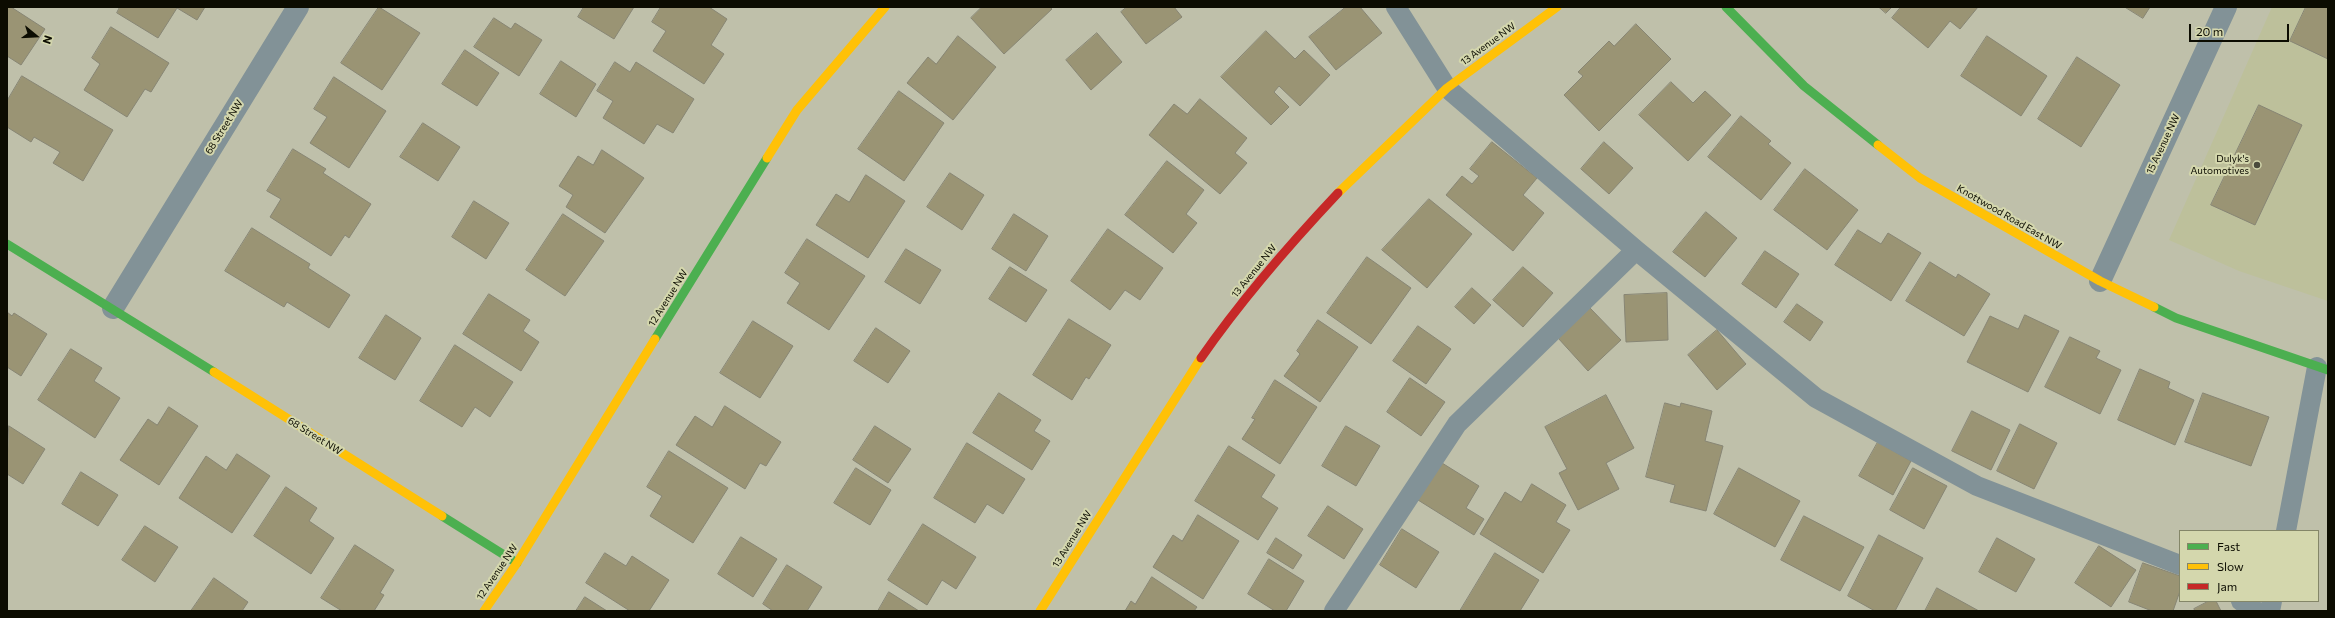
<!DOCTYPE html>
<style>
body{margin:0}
#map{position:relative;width:2335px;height:618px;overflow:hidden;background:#bfc0aa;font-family:Commissioner,sans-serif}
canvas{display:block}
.frame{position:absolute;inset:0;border:8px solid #0c0c01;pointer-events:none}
.legend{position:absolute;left:2179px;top:530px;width:140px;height:72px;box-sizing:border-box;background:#d4d7ad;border:1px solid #848668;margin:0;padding:5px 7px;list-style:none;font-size:12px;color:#0c0c01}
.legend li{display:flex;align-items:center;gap:8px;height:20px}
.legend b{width:20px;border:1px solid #848668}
.north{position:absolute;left:16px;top:16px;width:40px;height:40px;-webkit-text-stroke:3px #d4d7ad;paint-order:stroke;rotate:108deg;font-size:11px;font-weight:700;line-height:16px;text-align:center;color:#0c0c01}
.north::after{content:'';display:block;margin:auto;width:14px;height:18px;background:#0c0c01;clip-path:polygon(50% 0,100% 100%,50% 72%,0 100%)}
.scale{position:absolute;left:2189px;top:24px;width:100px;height:18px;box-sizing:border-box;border:2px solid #0c0c01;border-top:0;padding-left:5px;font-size:12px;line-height:14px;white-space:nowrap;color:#0c0c01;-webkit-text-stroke:3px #d4d7ad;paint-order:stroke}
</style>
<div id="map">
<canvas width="2335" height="618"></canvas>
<div class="frame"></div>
<ul class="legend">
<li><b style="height:5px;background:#4caf50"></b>Fast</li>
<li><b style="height:5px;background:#ffc107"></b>Slow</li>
<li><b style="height:5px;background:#c62828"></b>Jam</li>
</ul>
<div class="north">N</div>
<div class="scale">20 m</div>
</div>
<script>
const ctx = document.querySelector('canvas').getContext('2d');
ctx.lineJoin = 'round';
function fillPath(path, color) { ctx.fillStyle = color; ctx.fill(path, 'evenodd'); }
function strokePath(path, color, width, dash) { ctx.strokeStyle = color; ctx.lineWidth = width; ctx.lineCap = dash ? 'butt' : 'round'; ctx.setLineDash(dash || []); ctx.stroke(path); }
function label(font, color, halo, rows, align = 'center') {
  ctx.font = font + ' Commissioner,sans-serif'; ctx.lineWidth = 4; ctx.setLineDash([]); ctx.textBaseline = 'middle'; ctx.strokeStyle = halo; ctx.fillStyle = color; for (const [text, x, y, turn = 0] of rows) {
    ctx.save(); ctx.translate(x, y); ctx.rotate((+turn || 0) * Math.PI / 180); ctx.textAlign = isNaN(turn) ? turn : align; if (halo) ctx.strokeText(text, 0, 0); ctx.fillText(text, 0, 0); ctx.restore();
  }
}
const built = new Path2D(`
 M 2272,7 L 2328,7 L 2328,301 L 2239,271 L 2169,240 Z`);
const building = new Path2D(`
 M 7,7 L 11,7 L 45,29 L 21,65 L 7,56 Z
 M 120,7 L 205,7 L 197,20 L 177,8 L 158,38 L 117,13 Z
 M 379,7 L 420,33 L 382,90 L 341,63 Z
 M 584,7 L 634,7 L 614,39 L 578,17 Z
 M 661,7 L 709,7 L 727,19 L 711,45 L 724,54 L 704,84 L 653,51 L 666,31 L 652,22 Z
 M 982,7 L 1050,7 L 1052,9 L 1004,54 L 971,18 Z
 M 1127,7 L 1174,7 L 1182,17 L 1146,44 L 1121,12 Z
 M 1346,7 L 1360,7 L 1382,33 L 1336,70 L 1309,37 Z
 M 1879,7 L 1892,7 L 1886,13 Z
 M 1901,7 L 1978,7 L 1960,29 L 1950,21 L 1928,48 L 1892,18 Z
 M 2125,7 L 2150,7 L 2143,18 Z
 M 2306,7 L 2328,7 L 2328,59 L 2290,41 Z
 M 494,18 L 511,29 L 515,23 L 542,40 L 519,76 L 474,47 Z
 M 1636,24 L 1671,59 L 1599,131 L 1564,95 L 1583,76 L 1578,72 L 1609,41 L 1614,46 Z
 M 111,27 L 169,63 L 151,92 L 145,89 L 127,117 L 84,90 L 100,64 L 92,58 Z
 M 1266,31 L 1295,59 L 1304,50 L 1330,75 L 1300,106 L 1279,86 L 1274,92 L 1289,107 L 1271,125 L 1221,77 Z
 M 1097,33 L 1122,62 L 1091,90 L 1066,60 Z
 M 958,36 L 996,67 L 953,120 L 907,83 L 928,57 L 936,64 Z
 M 1987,36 L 2047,76 L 2021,116 L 1961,76 Z
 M 465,50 L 499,73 L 477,106 L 442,84 Z
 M 2077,57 L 2120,85 L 2081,147 L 2038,119 Z
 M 561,61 L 596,84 L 576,117 L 540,94 Z
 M 615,62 L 630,72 L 636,62 L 694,99 L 673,133 L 657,124 L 644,144 L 603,118 L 613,101 L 597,91 Z
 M 22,76 L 113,130 L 83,181 L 53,163 L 60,152 L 34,137 L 31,142 L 7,127 L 7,101 Z
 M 334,77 L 386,111 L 349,168 L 310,143 L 327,117 L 314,109 Z
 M 1671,82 L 1693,103 L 1705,91 L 1731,115 L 1688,161 L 1639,115 Z
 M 899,91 L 944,123 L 904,181 L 858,149 Z
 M 1200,99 L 1247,138 L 1235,153 L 1247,163 L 1220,194 L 1149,135 L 1174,104 L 1187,114 Z
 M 2259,105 L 2302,125 L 2255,225 L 2211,205 Z
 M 1741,116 L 1771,141 L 1768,144 L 1791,163 L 1761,200 L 1708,157 Z
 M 423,123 L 460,147 L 438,181 L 400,157 Z
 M 1492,142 L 1537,178 L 1523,195 L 1544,213 L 1513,251 L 1446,195 L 1462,176 L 1472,184 L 1479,176 L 1470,169 Z
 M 1604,142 L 1633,168 L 1609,194 L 1581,169 Z
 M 293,149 L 326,169 L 323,173 L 371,204 L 349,238 L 345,235 L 331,256 L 270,217 L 281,199 L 267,191 Z
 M 602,150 L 644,178 L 605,233 L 566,207 L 573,195 L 559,186 L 578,156 L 593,165 Z
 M 1167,161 L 1204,190 L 1186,214 L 1197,223 L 1173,253 L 1125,215 Z
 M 1805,169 L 1858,210 L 1827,250 L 1774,210 Z
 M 950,173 L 984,195 L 962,230 L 927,207 Z
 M 866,175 L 905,201 L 868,258 L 816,225 L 836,194 L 849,202 Z
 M 1429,199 L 1472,234 L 1427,288 L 1382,250 Z
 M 474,201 L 509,223 L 486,259 L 452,237 Z
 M 1706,212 L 1737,238 L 1705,277 L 1673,252 Z
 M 563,214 L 604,241 L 565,296 L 526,270 Z
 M 1014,214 L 1048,236 L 1026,271 L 992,249 Z
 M 252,228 L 310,264 L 308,268 L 350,295 L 329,328 L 287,302 L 284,307 L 225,271 Z
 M 1108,229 L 1163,268 L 1140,300 L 1125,290 L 1110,310 L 1071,281 Z
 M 1858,230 L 1881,244 L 1888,233 L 1921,253 L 1891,301 L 1835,265 Z
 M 807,239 L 865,276 L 829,330 L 787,303 L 800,283 L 785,273 Z
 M 906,249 L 941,270 L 920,304 L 885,282 Z
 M 1765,251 L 1799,274 L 1776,308 L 1742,284 Z
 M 1367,257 L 1411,288 L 1371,344 L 1327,313 Z
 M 1930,262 L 1956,278 L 1958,274 L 1990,294 L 1964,336 L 1906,301 Z
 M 1010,267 L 1047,290 L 1026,322 L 989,299 Z
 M 1523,267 L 1553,293 L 1523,327 L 1493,300 Z
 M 1472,288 L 1491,305 L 1474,324 L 1455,307 Z
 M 1667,293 L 1668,340 L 1626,342 L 1624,295 Z
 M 489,294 L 530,320 L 523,331 L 539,342 L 521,371 L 463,334 Z
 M 1797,304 L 1823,322 L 1810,341 L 1784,322 Z
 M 1590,308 L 1621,340 L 1588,371 L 1558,338 Z
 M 7,312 L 12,316 L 14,313 L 47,334 L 21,376 L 7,367 Z
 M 386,315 L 421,338 L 395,380 L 359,358 Z
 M 2025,315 L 2059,331 L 2028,392 L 1967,362 L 1990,316 L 2018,329 Z
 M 1069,319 L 1111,345 L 1089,379 L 1086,377 L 1072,400 L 1033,375 Z
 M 1318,320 L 1358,347 L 1320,402 L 1284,376 L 1300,354 L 1297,351 Z
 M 753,321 L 793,346 L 760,398 L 720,373 Z
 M 1418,326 L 1451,349 L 1426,384 L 1393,361 Z
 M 876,328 L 910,351 L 888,383 L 854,361 Z
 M 1717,330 L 1746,364 L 1717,390 L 1688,355 Z
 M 2070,337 L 2100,351 L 2096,358 L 2121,370 L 2100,414 L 2045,387 Z
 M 455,345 L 513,382 L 490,417 L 475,407 L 462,427 L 420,401 Z
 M 71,349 L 102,368 L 94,381 L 120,398 L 95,438 L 38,400 Z
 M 2140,369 L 2170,382 L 2168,388 L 2194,400 L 2175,445 L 2118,420 Z
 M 1410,378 L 1445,402 L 1421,436 L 1387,412 Z
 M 1275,380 L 1317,407 L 1280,464 L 1242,439 L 1255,419 L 1252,418 Z
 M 999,393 L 1041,420 L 1034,431 L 1050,441 L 1032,470 L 973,433 Z
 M 2203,393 L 2269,417 L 2251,466 L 2185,442 Z
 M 1606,395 L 1634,448 L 1606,463 L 1619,489 L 1578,510 L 1559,473 L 1567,469 L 1545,427 Z
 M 1665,403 L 1680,407 L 1681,403 L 1712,411 L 1705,441 L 1723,446 L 1706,511 L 1670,502 L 1675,485 L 1646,477 Z
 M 725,406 L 781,442 L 766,466 L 760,463 L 745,489 L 676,445 L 695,416 L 712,427 Z
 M 169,407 L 198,426 L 159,485 L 120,460 L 148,419 L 157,425 Z
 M 1972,411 L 2010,430 L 1991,470 L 1952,451 Z
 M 2020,424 L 2057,443 L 2034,489 L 1997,471 Z
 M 9,426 L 45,449 L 23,484 L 7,474 Z
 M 875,426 L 911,449 L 888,483 L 853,460 Z
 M 1346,426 L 1380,446 L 1356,486 L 1322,466 Z
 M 1878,442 L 1911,461 L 1893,495 L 1859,476 Z
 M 967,443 L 1025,479 L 1003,514 L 987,504 L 975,523 L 934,498 Z
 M 1229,446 L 1275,475 L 1261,497 L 1278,508 L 1258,540 L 1195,501 Z
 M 669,451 L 728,488 L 693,543 L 650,516 L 662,496 L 647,487 Z
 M 237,454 L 270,476 L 232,533 L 179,498 L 206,456 L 226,470 Z
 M 1442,463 L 1479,486 L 1466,508 L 1484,519 L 1474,535 L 1418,500 Z
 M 856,468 L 891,490 L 870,525 L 834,503 Z
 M 1739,468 L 1800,501 L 1775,547 L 1714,514 Z
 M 1913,468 L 1947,486 L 1924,529 L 1890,510 Z
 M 81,472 L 118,495 L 98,526 L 62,504 Z
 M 1532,484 L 1566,505 L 1556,522 L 1570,530 L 1543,573 L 1480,534 L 1505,492 L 1521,502 Z
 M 286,487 L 317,508 L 309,521 L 334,538 L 311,574 L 254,536 Z
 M 1328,506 L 1363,529 L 1344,559 L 1308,536 Z
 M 1198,515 L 1239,541 L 1203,599 L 1153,567 L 1173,535 L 1182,541 Z
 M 1804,516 L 1864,547 L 1840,591 L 1781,560 Z
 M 923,524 L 976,557 L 956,589 L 942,580 L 927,605 L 888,580 Z
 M 145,526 L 178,547 L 155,582 L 122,560 Z
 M 1402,529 L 1439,552 L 1416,588 L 1380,565 Z
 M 1879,535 L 1923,558 L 1895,611 L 1875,611 L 1848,596 Z
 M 741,537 L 777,559 L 753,597 L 718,574 Z
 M 1276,538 L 1302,555 L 1293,569 L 1267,553 Z
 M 1997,538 L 2035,559 L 2016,592 L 1979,572 Z
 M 355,545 L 394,570 L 380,593 L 384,595 L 374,611 L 342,611 L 321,598 Z
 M 2099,546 L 2136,570 L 2111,607 L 2075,583 Z
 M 605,553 L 626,566 L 632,556 L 669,580 L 649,611 L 630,611 L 586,583 Z
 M 1495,553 L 1539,580 L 1520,611 L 1460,611 Z
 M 1269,559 L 1304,581 L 1286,611 L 1275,611 L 1248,594 Z
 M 2143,563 L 2180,576 L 2180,591 L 2173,611 L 2152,611 L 2129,602 Z
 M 787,565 L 822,587 L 807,611 L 773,611 L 763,604 Z
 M 1152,577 L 1197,607 L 1194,611 L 1125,611 L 1131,601 L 1135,604 Z
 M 214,578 L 248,602 L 242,611 L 191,611 Z
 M 1937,588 L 1979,611 L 1925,611 Z
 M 889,592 L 919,611 L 878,611 Z
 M 585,597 L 607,611 L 576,611 Z
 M 2209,601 L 2216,601 L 2221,611 L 2195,611 L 2194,609 Z`);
const lane = new Path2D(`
 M 1396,7 L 1447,88 L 1636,250 L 1816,398 L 1977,486 L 2180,565
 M 2286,531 L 2317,367
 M 2241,601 L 2256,611
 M 1334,611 L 1457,424 L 1636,250
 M 2270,611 L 2272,601`);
const street = new Path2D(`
 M 2100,281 L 2226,7
 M 113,308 L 298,7`);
const fast = new Path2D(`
 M 1726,7 L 1804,86 L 1878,145
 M 7,244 L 214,372
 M 2154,307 L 2176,318 L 2328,370
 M 655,339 L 767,158
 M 442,516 L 517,563`);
const slow = new Path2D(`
 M 1878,145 L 1920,178 L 2100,281 L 2154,307
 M 767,158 L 797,110 L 885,7
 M 1338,193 L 1447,88 L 1557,7
 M 214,372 L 442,516
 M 484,611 L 517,563 L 655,339
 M 1040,611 L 1201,358`);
const jam = new Path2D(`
 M 1201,358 C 1242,299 1289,245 1338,193`);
const markers = [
 [2257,165,4,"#4b4b3c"]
];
const streetNames = [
 ["13 Avenue NW",1488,44,-36],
 ["68 Street NW",224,127,-58],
 ["15 Avenue NW",2163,144,-65],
 ["Knottwood Road East NW",2009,217,30],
 ["13 Avenue NW",1254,271,-51],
 ["12 Avenue NW",668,298,-58],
 ["68 Street NW",315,436,32],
 ["13 Avenue NW",1072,539,-58],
 ["12 Avenue NW",497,572,-56]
];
const poiNames = [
 ["Dulyk's",2249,159],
 ["Automotives",2249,171]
];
fillPath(built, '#bdc09b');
fillPath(building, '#9a9474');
strokePath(building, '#878574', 1);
strokePath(lane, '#829297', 20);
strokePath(street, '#829297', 22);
strokePath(fast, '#4caf50', 9);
strokePath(slow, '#ffc107', 9);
strokePath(jam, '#c62828', 9);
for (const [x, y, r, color] of markers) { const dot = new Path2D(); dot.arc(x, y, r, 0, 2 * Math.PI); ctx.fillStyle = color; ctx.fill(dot); strokePath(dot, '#d4d7ad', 1.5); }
label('10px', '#0c0c01', '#d4d7ad', streetNames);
label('10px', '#0c0c01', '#d4d7ad', poiNames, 'right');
</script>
